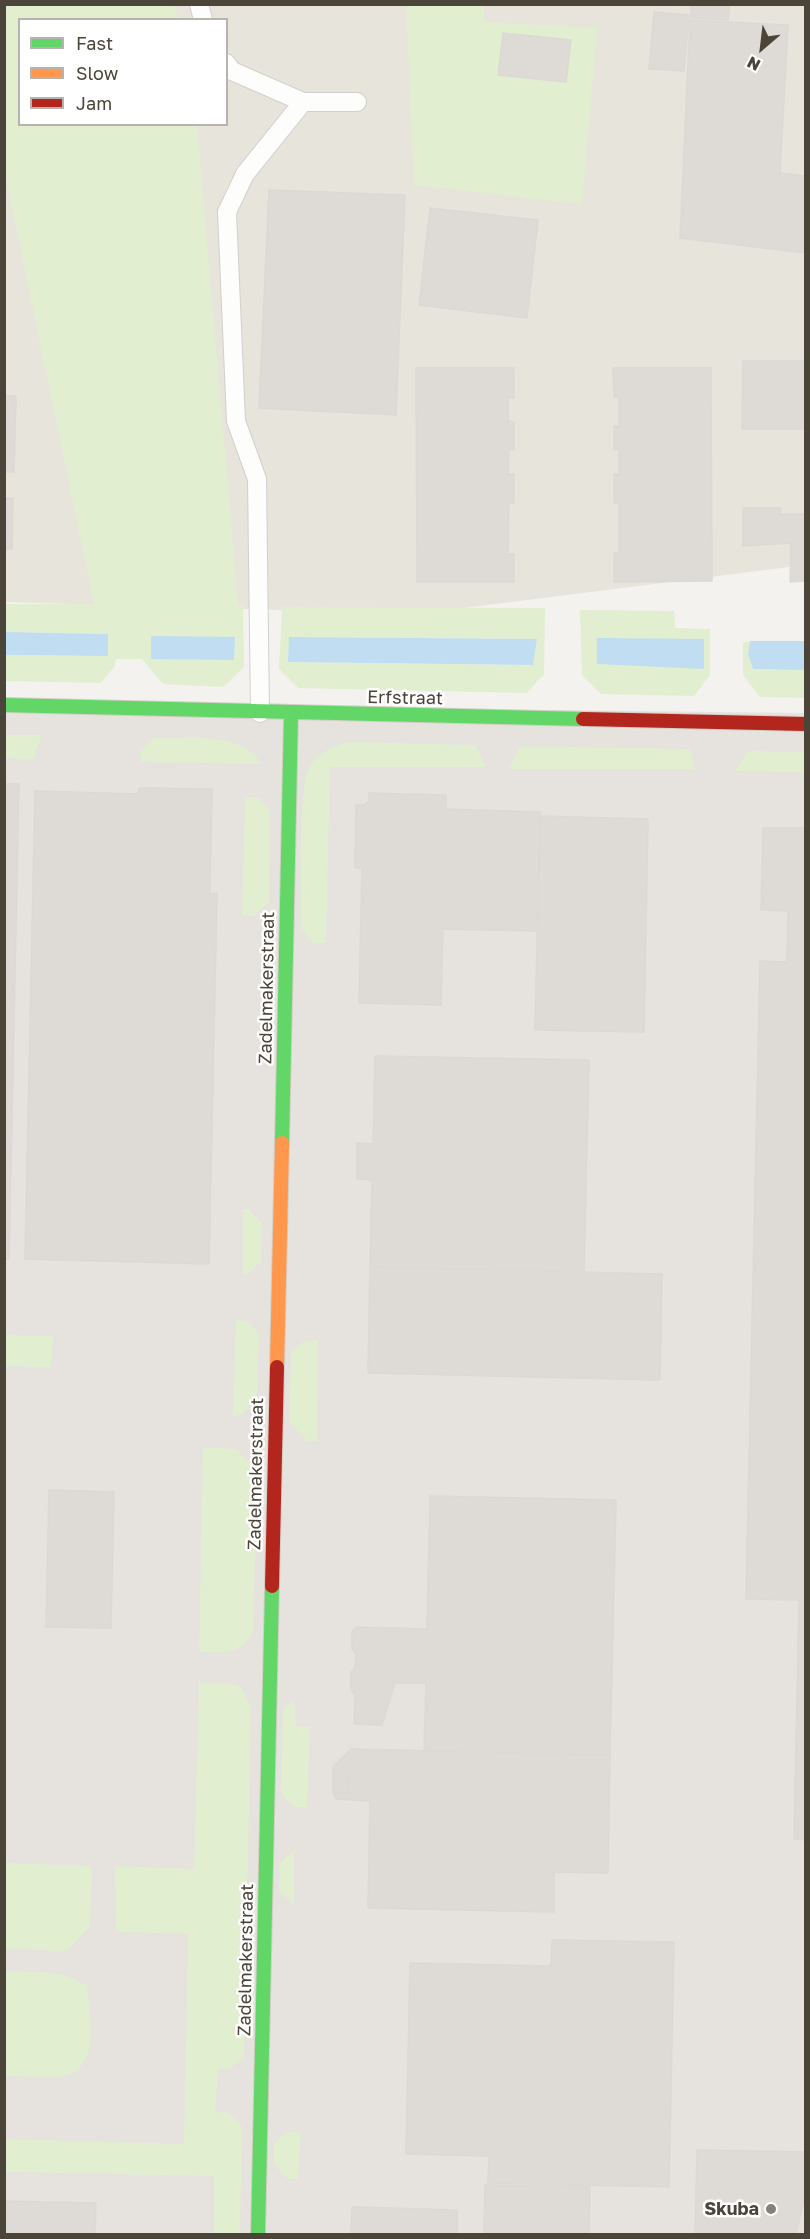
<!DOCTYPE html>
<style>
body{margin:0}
#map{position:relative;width:810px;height:2239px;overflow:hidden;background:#f4f2ee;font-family:"Golos Text",sans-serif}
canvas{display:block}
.frame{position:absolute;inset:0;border:6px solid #4b4439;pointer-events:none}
.legend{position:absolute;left:18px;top:18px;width:210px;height:108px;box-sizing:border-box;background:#fff;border:2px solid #b7b4b0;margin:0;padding:8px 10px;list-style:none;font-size:18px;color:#4b4439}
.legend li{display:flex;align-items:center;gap:12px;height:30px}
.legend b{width:30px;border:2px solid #b7b4b0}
.north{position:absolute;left:732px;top:18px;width:60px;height:60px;-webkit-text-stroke:4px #fff;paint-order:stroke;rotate:208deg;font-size:16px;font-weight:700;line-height:24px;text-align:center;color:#4b4439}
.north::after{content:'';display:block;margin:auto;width:21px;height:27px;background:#4b4439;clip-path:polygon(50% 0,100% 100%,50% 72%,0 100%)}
</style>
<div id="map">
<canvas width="810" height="2239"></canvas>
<div class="frame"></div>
<ul class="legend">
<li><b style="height:8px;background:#63d668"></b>Fast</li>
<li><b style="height:8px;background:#ff974d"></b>Slow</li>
<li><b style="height:8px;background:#b3261e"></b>Jam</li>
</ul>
<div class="north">N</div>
</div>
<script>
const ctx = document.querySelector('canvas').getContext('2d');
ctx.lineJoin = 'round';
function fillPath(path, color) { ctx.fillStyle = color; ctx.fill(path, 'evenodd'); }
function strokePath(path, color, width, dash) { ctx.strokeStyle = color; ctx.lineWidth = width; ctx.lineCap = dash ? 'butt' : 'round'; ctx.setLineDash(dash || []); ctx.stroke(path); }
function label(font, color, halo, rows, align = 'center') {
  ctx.font = font + ' "Golos Text",sans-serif'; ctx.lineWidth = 5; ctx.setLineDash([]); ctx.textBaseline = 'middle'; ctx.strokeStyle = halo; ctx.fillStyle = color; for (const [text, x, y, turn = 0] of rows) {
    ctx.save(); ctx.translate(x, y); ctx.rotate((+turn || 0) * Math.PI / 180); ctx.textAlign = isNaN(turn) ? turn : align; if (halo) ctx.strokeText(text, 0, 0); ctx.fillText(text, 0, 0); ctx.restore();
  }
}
const residential = new Path2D(`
 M 5,5 L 805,5 L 805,565 L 416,614 L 5,602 ZM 20,20 L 226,20 L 226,124 L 20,124 Z`);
const industrial = new Path2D(`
 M 5,704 L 805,713 L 805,2234 L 5,2234 Z`);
const green = new Path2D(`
 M 5,5 L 173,5 L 180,19 L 20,20 L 20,124 L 197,125 L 238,605 L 243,606 L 244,667 L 223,687 L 163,684 L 142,659 L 116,659 L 115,666 L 101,683 L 5,681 L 5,655 L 108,656 L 108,634 L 5,632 L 5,604 L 94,604 L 5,174 ZM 235,637 L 234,660 L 151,658 Z
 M 406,5 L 484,5 L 484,22 L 597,28 L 582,204 L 414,185 Z
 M 282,607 L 545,608 L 544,674 L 527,693 L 298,688 L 279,669 ZM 289,637 L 537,639 L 533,665 L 289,662 Z
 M 580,610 L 674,611 L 675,628 L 710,629 L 710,675 L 694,696 L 601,694 L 582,675 Z
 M 750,641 L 748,654 L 753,669 L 805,670 L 805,698 L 760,697 L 743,675 L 743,643 Z
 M 5,735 L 42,735 L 33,759 L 5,758 Z
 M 153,738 C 191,739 238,729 262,764 L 141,762 L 140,751 Z
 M 351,742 L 476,745 L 486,767 L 330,767 L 326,943 L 314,943 L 301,929 C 301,900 298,786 309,768 C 318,752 334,745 351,742 Z
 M 520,746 L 690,749 L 695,769 L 508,769 Z
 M 748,751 L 805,752 L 805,772 L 734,771 Z
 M 245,797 L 258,797 L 270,809 L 269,902 L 254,916 L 242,915 Z
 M 243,1209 L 248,1209 L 262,1223 L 261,1262 L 247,1275 L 243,1275 Z
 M 236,1320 L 247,1321 L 259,1333 L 257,1399 L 243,1413 L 233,1417 Z
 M 5,1335 L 53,1336 L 51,1367 L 5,1366 Z
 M 318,1340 L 317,1441 L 307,1441 L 289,1422 L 291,1353 L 304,1341 Z
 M 203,1447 L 236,1449 L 257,1471 L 253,1631 C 241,1655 222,1653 199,1652 Z
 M 199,1682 L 229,1683 L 240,1686 L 251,1706 L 244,2056 L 230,2069 L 218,2069 L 215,2112 L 229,2113 L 242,2127 L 240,2234 L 214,2234 L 214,2176 L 5,2172 L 5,2139 L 184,2144 L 188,1934 L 116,1932 L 115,1866 L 194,1869 Z
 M 294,1700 L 296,1726 L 310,1727 L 307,1807 L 293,1807 L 281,1794 L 283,1710 Z
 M 294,1850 L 294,1905 L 279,1891 L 279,1863 Z
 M 5,1863 L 89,1866 L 92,1872 L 90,1927 L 67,1951 L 5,1949 Z
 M 5,1971 C 34,1972 62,1969 87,1986 C 89,2015 103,2071 60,2077 C 43,2079 22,2076 5,2076 Z
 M 288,2131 L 301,2133 L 298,2179 L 288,2179 L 274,2165 L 274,2143 Z`);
const water = new Path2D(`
 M 5,632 L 108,634 L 108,656 L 5,655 Z
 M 151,636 L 235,637 L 234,660 L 151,659 Z
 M 289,637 L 537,639 L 533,665 L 288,662 Z
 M 597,638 L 704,639 L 704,669 L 597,664 Z
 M 750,641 L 805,641 L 805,670 L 753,669 L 748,654 Z`);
const building = new Path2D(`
 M 691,4 L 730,4 L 728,20 L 691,18 Z
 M 654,12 L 689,15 L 684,71 L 649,69 Z
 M 690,20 L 788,25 L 780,173 L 806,176 L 806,253 L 680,238 Z
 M 503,33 L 571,40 L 566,82 L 498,75 Z
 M 269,190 L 405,195 L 396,415 L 259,408 Z
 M 430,208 L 538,220 L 527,318 L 419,305 Z
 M 743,361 L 806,361 L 806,429 L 742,429 Z
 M 416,368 L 514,368 L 514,398 L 508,397 L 508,421 L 514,422 L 514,450 L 509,450 L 508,474 L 514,474 L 514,503 L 509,503 L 508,554 L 514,554 L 514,582 L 417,582 Z
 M 613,368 L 711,368 L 712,581 L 614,582 L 614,553 L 619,553 L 619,502 L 614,503 L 614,474 L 619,474 L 619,450 L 614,450 L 614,426 L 619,426 L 619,397 L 614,397 Z
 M 4,396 L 16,396 L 14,472 L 4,472 Z
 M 4,498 L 13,498 L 12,549 L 4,549 Z
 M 743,508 L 781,508 L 780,514 L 806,514 L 806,581 L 790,582 L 791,543 L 743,546 Z
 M 4,784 L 19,784 L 9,1259 L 4,1259 Z
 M 139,788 L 212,789 L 210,894 L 217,893 L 209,1264 L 25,1259 L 35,791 L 138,794 Z
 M 369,793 L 446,795 L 446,809 L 540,812 L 537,931 L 443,929 L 441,1005 L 359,1003 L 362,868 L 355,868 L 356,805 L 365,805 L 369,801 Z
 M 540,816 L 648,819 L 644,1032 L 535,1030 Z
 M 763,828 L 806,828 L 806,1840 L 794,1839 L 799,1600 L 746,1599 L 760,961 L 787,962 L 788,911 L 761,910 Z
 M 375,1056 L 589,1060 L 584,1272 L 370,1267 L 372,1180 L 357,1179 L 357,1143 L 373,1144 Z
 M 370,1267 L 662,1274 L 660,1380 L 368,1373 Z
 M 49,1490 L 114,1492 L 111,1628 L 46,1627 Z
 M 430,1496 L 616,1500 L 610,1755 L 424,1751 L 426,1683 L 395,1683 L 382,1725 L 354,1724 L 355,1694 L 351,1690 L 351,1672 L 355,1668 L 356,1654 L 352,1649 L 352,1632 L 356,1627 L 427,1629 Z
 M 351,1749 L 610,1755 L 608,1873 L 554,1872 L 554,1912 L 368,1908 L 370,1801 L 337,1799 L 333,1794 L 348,1793 L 349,1776 L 333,1776 L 333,1767 Z
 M 333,1776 L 349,1776 L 348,1793 L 333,1793 Z
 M 552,1940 L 674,1942 L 669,2187 L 488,2183 L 489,2156 L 406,2154 L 410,1963 L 551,1966 Z
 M 697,2150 L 806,2152 L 806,2191 L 796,2234 L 695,2234 Z
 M 485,2185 L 590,2187 L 589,2234 L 484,2234 Z
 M 4,2201 L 96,2203 L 95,2234 L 4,2234 Z
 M 352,2207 L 457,2210 L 457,2234 L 351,2234 Z`);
const lane = new Path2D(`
 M 199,4 L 203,20
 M 226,63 L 232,71 L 303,102
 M 260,713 L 257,479 L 236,421 L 227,212 L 245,174 L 303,102 L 357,102`);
const fast = new Path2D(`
 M 4,705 L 583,719
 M 282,1143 L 291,714
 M 258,2234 L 272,1586`);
const slow = new Path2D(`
 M 277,1367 L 282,1143`);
const jam = new Path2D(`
 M 583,719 L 806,724
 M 272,1586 L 277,1367`);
const markers = [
 [771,2209,6,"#868178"]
];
const streetNames = [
 ["Erfstraat",405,698,1],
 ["Zadelmakerstraat",267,988,-89],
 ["Zadelmakerstraat",256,1474,-89],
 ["Zadelmakerstraat",246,1960,-89]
];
const poiNames = [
 ["Skuba",759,2209]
];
fillPath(residential, '#e7e4dc');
fillPath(industrial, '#e6e2de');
fillPath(green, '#e1eecf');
fillPath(water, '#c0ddf1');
fillPath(building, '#dedbd6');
strokePath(building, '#dcd9d4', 1.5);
strokePath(lane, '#d2d0cb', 20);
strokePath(fast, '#d3cfc5', 16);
strokePath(slow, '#d3cfc5', 16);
strokePath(jam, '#d3cfc5', 16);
strokePath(lane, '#fdfdfc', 18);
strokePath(fast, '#63d668', 14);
strokePath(slow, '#ff974d', 14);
strokePath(jam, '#b3261e', 14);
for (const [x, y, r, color] of markers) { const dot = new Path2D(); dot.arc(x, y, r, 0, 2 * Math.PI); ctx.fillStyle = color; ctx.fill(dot); strokePath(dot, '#fff', 2); }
label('18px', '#4b4439', '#fff', streetNames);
label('bold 18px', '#4b4439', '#fff', poiNames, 'right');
</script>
